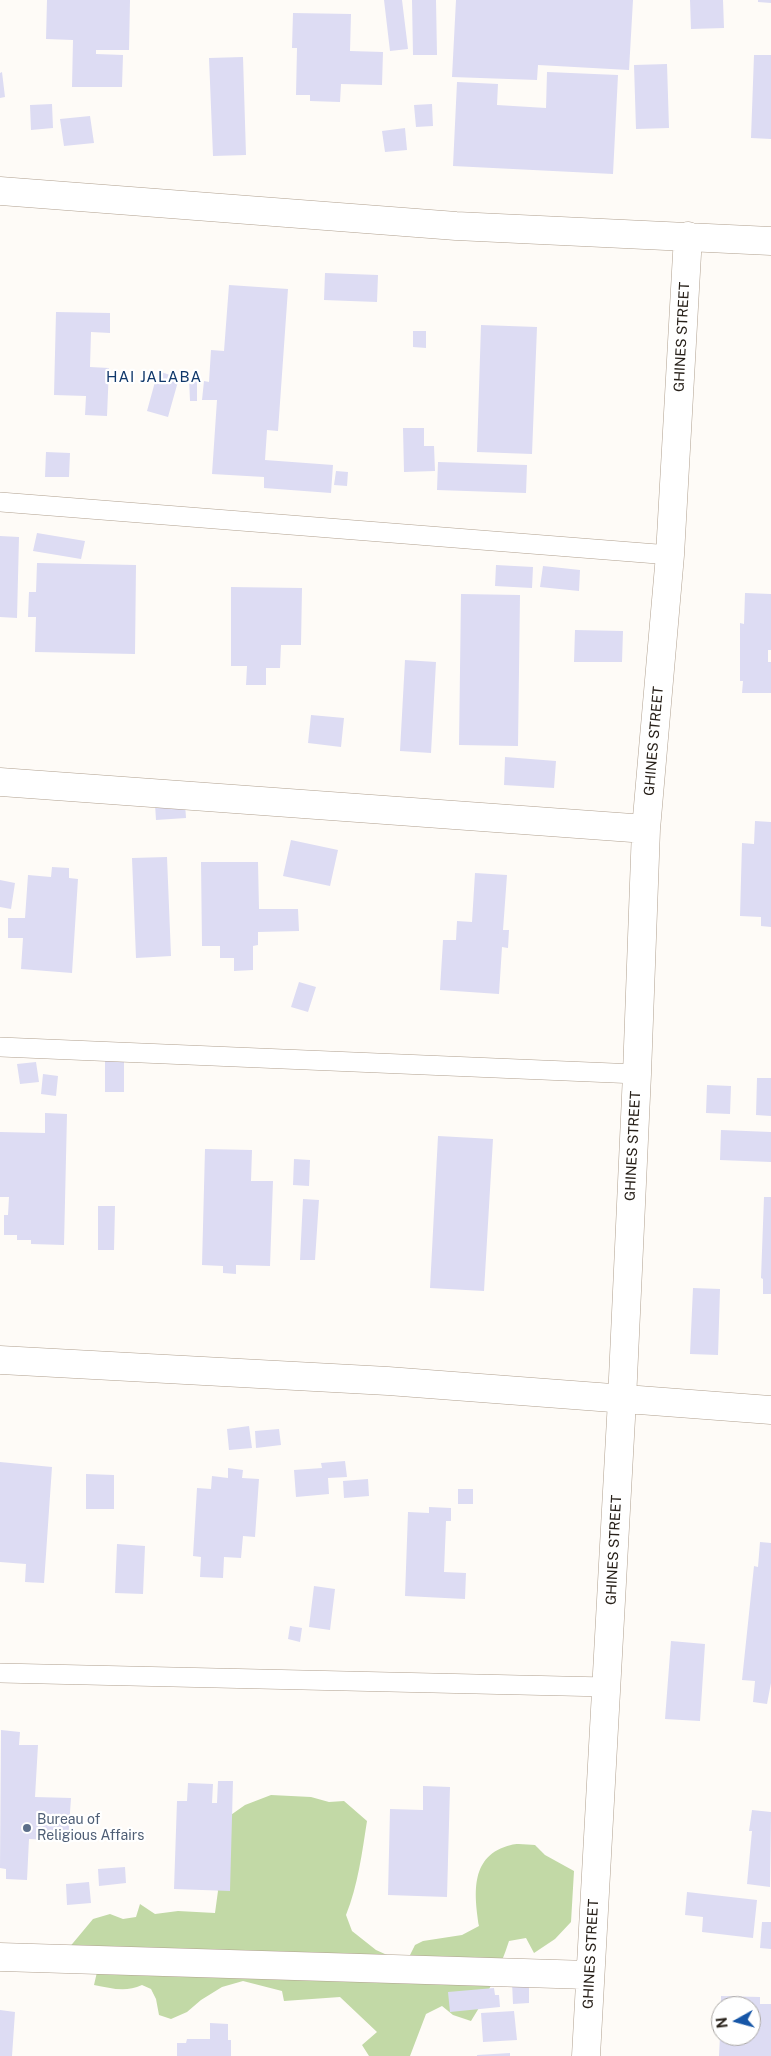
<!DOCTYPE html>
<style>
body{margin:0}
#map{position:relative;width:771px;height:2056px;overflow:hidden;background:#fefbf7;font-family:"Public Sans",sans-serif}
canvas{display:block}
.north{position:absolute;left:711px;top:1996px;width:50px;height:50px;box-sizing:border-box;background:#fff;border:1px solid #a9a6a3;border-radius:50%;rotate:263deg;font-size:14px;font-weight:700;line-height:20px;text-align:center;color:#28211a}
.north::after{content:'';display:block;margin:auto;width:18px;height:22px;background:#1656a7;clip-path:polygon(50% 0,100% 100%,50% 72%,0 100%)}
</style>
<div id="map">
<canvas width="771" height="2056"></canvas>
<div class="north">N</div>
</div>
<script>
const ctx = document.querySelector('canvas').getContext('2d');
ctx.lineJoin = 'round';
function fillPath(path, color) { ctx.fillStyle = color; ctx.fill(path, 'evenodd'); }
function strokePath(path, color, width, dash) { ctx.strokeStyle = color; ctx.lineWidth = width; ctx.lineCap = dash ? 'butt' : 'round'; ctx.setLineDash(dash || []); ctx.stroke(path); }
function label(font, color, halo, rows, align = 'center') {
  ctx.font = font + ' "Public Sans",sans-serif'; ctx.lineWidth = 4.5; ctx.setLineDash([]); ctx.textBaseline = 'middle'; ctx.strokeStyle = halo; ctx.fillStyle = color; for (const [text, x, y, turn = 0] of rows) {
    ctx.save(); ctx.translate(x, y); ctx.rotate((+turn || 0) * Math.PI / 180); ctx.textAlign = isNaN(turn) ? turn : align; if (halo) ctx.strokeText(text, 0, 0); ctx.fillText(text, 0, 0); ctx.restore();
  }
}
const green = new Path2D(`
 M 271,1795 L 311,1797 L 329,1802 L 344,1801 L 367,1821 C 362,1853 358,1885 346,1915 L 352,1931 L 376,1950 L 396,1959 L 409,1957 L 415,1945 L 423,1941 L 462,1935 L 479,1926 C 474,1893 470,1855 511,1845 C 518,1843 528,1845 535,1845 L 545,1855 L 574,1871 L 571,1922 L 555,1939 L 534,1953 L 526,1938 L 509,1941 C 500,1969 487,1996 471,2021 L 453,2015 L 442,2006 L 426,2014 L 410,2056 L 369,2056 L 362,2045 L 377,2032 L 340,1997 L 284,2001 L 282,1991 L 243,1981 L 222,1987 L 201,2000 L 187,2012 L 171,2019 L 159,2015 L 156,1999 L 151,1989 L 142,1985 C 125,1993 111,1988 94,1985 L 97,1972 L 68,1949 L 93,1919 L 110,1914 L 123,1919 L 136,1917 L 140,1904 L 155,1914 L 178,1911 L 215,1913 L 218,1891 L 214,1878 L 218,1824 L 245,1805 Z`);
const building = new Path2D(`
 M 47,0 L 130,0 L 129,50 L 96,50 L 96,54 L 123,55 L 122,87 L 72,87 L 73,40 L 46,39 Z
 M 384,0 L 402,0 L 408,49 L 390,51 Z
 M 412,0 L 436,0 L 437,55 L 413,55 Z
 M 456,0 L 633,0 L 629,70 L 538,65 L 537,80 L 452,77 Z
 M 690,0 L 723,0 L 724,28 L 691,29 Z
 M 758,0 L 771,0 L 771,3 L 758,2 Z
 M 293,13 L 351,14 L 350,51 L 383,52 L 382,85 L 341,84 L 340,102 L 310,101 L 310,95 L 296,95 L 297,48 L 292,48 Z
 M 754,55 L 771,55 L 771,139 L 751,138 Z
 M 243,57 L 246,155 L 213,156 L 209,58 Z
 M 667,64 L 669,128 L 636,129 L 634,65 Z
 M 2,72 L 5,97 L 0,98 L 0,73 Z
 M 547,72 L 618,75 L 613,174 L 453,166 L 457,82 L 498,84 L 497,105 L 546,108 Z
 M 52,104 L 53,128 L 31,130 L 30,105 Z
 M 432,104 L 433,126 L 416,127 L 414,105 Z
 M 90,116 L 94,143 L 64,146 L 60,119 Z
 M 405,128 L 407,150 L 385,152 L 382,131 Z
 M 325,273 L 378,275 L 377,302 L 324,300 Z
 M 229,285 L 288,289 L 278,431 L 267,430 L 265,460 L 333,465 L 331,493 L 264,488 L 264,477 L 212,474 L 217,400 L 202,400 L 204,381 L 209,382 L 211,350 L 224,351 Z
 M 56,312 L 110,313 L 110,333 L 91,332 L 90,367 L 109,368 L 107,416 L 85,415 L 86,396 L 54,395 Z
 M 481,325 L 537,327 L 532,454 L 477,452 Z
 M 413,331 L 426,331 L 426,348 L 413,347 Z
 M 158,371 L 179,378 L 168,417 L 147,411 Z
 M 189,378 L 197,378 L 197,401 L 190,401 Z
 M 403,428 L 424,428 L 424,446 L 434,446 L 435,471 L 404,472 Z
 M 46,452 L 70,453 L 69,477 L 45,477 Z
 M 438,462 L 527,465 L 526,493 L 437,490 Z
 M 336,471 L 348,472 L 347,486 L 334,485 Z
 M 37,533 L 85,541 L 81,559 L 33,551 Z
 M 0,536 L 19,537 L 17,618 L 0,617 Z
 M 37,563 L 136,565 L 135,654 L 35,652 L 36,617 L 28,617 L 29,592 L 36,592 Z
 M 496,565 L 533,567 L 532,588 L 495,586 Z
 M 543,566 L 580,570 L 579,591 L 540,587 Z
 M 231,587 L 302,588 L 301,645 L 281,645 L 280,668 L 266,668 L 266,685 L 246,685 L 247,666 L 231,666 Z
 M 745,593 L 771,594 L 771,650 L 768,650 L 768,662 L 771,662 L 771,693 L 742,693 L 743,681 L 740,681 L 740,623 L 744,624 Z
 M 461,594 L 520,595 L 518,746 L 459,745 Z
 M 575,630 L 623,631 L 622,662 L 574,662 Z
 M 405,660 L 436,662 L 431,753 L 400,751 Z
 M 311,715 L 344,718 L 341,747 L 308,743 Z
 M 505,757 L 556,761 L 554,788 L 504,785 Z
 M 185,803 L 186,818 L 156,820 L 155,804 Z
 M 755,821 L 771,822 L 771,927 L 761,926 L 761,917 L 740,916 L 742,843 L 754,844 Z
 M 291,840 L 338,850 L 330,886 L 283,876 Z
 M 167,857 L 171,956 L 136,958 L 132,858 Z
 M 201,862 L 258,862 L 259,909 L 298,909 L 299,931 L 258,932 L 258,945 L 253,946 L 253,970 L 234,971 L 234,958 L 220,958 L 220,946 L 202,946 Z
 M 52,867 L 69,868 L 69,878 L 78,879 L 72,973 L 21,969 L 23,938 L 8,938 L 8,918 L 25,918 L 28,875 L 51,877 Z
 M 475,873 L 507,875 L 503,930 L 509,930 L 508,948 L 502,947 L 499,994 L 440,990 L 443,940 L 456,940 L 457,921 L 472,922 Z
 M 0,880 L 15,883 L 11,909 L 0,907 Z
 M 299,982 L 316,987 L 308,1012 L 291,1007 Z
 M 105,1057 L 124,1058 L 124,1092 L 105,1092 Z
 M 36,1062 L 39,1082 L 20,1084 L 17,1064 Z
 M 43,1074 L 58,1076 L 56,1096 L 41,1094 Z
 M 757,1078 L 771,1078 L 771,1116 L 756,1115 Z
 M 707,1085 L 731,1086 L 730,1114 L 706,1113 Z
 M 45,1113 L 67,1114 L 64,1245 L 31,1244 L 31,1240 L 17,1240 L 17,1235 L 4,1235 L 4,1215 L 8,1215 L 9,1197 L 0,1197 L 0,1132 L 45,1133 Z
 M 721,1130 L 771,1132 L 771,1162 L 720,1160 Z
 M 438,1136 L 493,1139 L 484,1291 L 430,1288 Z
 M 205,1149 L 252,1150 L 251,1181 L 273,1181 L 270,1266 L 236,1265 L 236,1274 L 223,1273 L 223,1266 L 202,1265 Z
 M 294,1159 L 310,1160 L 309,1186 L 293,1185 Z
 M 764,1197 L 771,1197 L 771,1294 L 763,1294 L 763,1279 L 761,1278 Z
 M 303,1199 L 319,1200 L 315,1260 L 300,1260 Z
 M 98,1206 L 115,1206 L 114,1250 L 98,1250 Z
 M 693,1288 L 720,1289 L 718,1355 L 690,1354 Z
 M 249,1426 L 252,1448 L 229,1450 L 227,1429 Z
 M 279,1429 L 281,1445 L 256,1448 L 255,1431 Z
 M 345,1461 L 347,1477 L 328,1478 L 329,1494 L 296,1497 L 294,1470 L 322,1468 L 321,1463 Z
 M 0,1462 L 52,1467 L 44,1583 L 25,1582 L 26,1564 L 0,1562 Z
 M 228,1468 L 243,1470 L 242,1478 L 259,1479 L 255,1537 L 243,1536 L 241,1558 L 224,1557 L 223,1578 L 200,1577 L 201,1557 L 193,1556 L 197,1488 L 211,1489 L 212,1476 L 228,1478 Z
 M 86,1474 L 114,1475 L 114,1509 L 86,1509 Z
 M 368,1479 L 369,1496 L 344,1498 L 343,1481 Z
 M 458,1489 L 473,1489 L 473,1504 L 458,1504 Z
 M 429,1507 L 451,1508 L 451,1521 L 446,1521 L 444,1572 L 466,1573 L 465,1599 L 405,1596 L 408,1512 L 429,1513 Z
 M 760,1542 L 771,1543 L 771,1683 L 767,1704 L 753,1702 L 755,1681 L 742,1680 L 754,1566 L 758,1567 Z
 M 117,1544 L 145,1546 L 143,1594 L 115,1593 Z
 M 314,1586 L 335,1589 L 330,1630 L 309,1627 Z
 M 290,1626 L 302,1628 L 300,1642 L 288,1639 Z
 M 671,1641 L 705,1644 L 700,1721 L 665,1719 Z
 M 1,1730 L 20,1732 L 19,1745 L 38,1745 L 35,1797 L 71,1798 L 68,1841 L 29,1839 L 27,1880 L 6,1879 L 6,1869 L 0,1868 Z
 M 218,1781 L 233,1781 L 230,1891 L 174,1889 L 177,1801 L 187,1801 L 188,1783 L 213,1784 L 212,1803 L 217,1803 Z
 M 423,1786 L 450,1787 L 447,1897 L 388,1895 L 390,1809 L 423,1810 Z
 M 752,1810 L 771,1812 L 770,1887 L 747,1884 L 752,1831 L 749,1831 Z
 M 125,1867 L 126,1883 L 99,1886 L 98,1869 Z
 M 89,1882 L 91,1903 L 67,1905 L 66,1884 Z
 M 687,1892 L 757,1900 L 753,1938 L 702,1932 L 703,1917 L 685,1915 Z
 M 762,1922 L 771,1922 L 771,1949 L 760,1948 Z
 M 529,1981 L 529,2003 L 513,2004 L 512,1982 Z
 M 494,1988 L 495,1995 L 499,1995 L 500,2007 L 450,2012 L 448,1992 Z
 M 721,1996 L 760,1997 L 760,2004 L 771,2004 L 771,2056 L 719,2056 L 720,2036 L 751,2036 L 751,2006 L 721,2006 Z
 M 0,2010 L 15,2012 L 12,2056 L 0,2056 Z
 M 514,2011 L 517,2040 L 483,2042 L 481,2013 Z
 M 210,2023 L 228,2024 L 228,2040 L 231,2040 L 231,2056 L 177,2056 L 177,2043 L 186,2043 L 187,2039 L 210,2039 Z
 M 510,2053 L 510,2056 L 477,2056 L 477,2055 Z`);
const lane = new Path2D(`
 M 0,502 L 670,555
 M 0,1047 L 637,1074
 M 0,1673 L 606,1687`);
const street = new Path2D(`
 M 0,191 L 456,226 L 771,241
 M 0,782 L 646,829
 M 0,1360 L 388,1381 L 771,1410
 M 0,1957 L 589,1975
 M 586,2056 L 622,1400 L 637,1074 L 646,829 L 670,555 L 688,236`);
const markers = [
 [27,1828,5,"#5c6f8a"]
];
const streetNames = [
 ["GHINES STREET",682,337,-87],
 ["GHINES STREET",654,741,-85],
 ["GHINES STREET",633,1146,-87],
 ["GHINES STREET",614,1550,-87],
 ["GHINES STREET",591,1954,-87]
];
const serviceNames = [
 ["Bureau of",37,1820],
 ["Religious Affairs",37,1836]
];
const neighbourhoodNames = [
 ["HAI JALABA",154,377]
];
fillPath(green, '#c2d9a6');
fillPath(building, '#dddcf3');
strokePath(lane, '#b0a08f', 20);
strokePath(street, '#b0a08f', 29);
strokePath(lane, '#fff', 19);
strokePath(street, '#fff', 28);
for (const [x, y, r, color] of markers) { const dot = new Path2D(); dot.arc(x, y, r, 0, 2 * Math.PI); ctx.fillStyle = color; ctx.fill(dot); strokePath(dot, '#fff', 2); }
label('14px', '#28211a', '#fff', streetNames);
label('14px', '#4e5e75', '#fff', serviceNames, 'left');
ctx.letterSpacing = '1px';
label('15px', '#10386b', '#fff', neighbourhoodNames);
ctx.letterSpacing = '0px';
</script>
